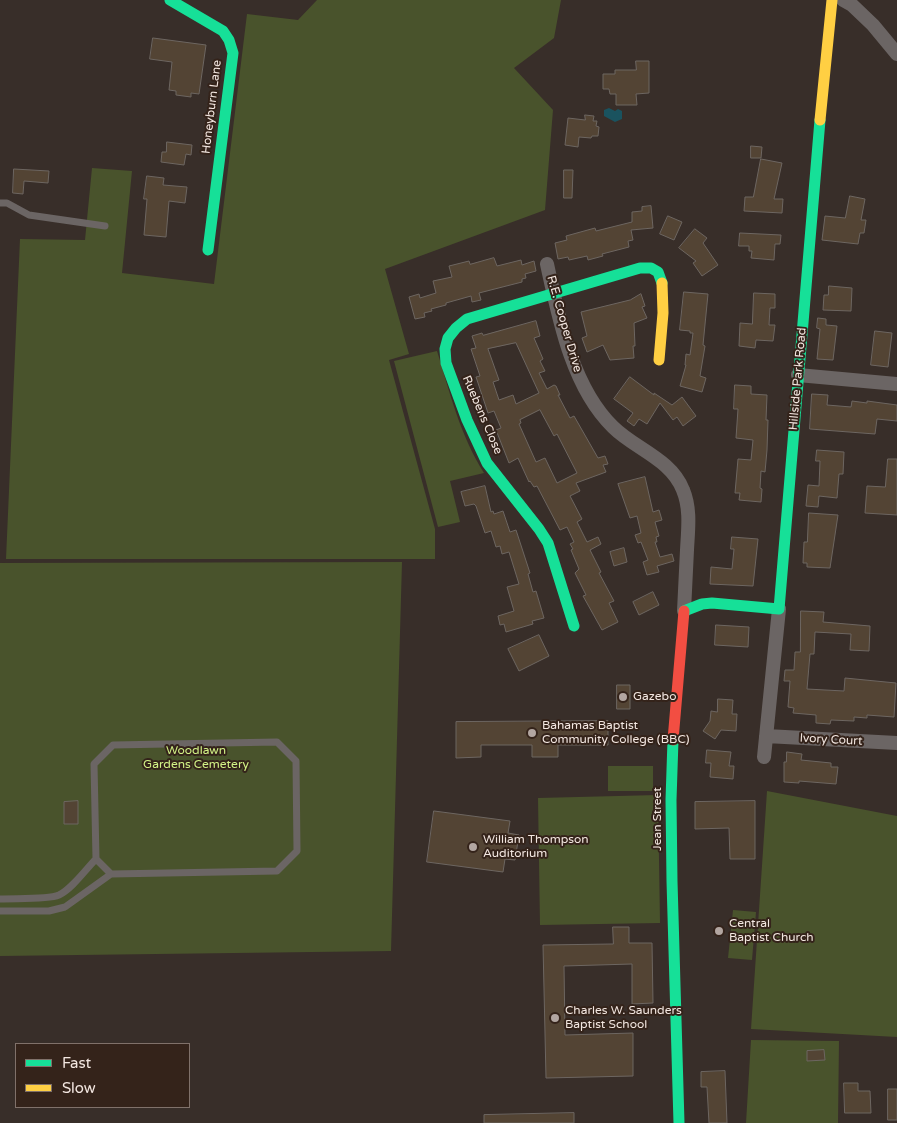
<!DOCTYPE html>
<style>
body{margin:0}
#map{position:relative;width:897px;height:1123px;overflow:hidden;background:#382e29;font-family:"Varela Round",sans-serif}
canvas{display:block}
.legend{position:absolute;left:15px;top:1043px;width:175px;height:65px;box-sizing:border-box;background:#34231a;border:1px solid #80716a;margin:0;padding:6px 9px;list-style:none;font-size:15px;color:#f3e7e1}
.legend li{display:flex;align-items:center;gap:10px;height:25px}
.legend b{width:25px;border:1px solid #80716a}
</style>
<div id="map">
<canvas width="897" height="1123"></canvas>
<ul class="legend">
<li><b style="height:6px;background:#16e098"></b>Fast</li>
<li><b style="height:6px;background:#ffcf43"></b>Slow</li>
</ul>
</div>
<script>
const ctx = document.querySelector('canvas').getContext('2d');
ctx.lineJoin = 'round';
function fillPath(path, color) { ctx.fillStyle = color; ctx.fill(path, 'evenodd'); }
function strokePath(path, color, width, dash) { ctx.strokeStyle = color; ctx.lineWidth = width; ctx.lineCap = dash ? 'butt' : 'round'; ctx.setLineDash(dash || []); ctx.stroke(path); }
function label(font, color, halo, rows, align = 'center') {
  ctx.font = font + ' "Varela Round",sans-serif'; ctx.lineWidth = 4; ctx.setLineDash([]); ctx.textBaseline = 'middle'; ctx.strokeStyle = halo; ctx.fillStyle = color; for (const [text, x, y, turn = 0] of rows) {
    ctx.save(); ctx.translate(x, y); ctx.rotate((+turn || 0) * Math.PI / 180); ctx.textAlign = isNaN(turn) ? turn : align; if (halo) ctx.strokeText(text, 0, 0); ctx.fillText(text, 0, 0); ctx.restore();
  }
}
const green = new Path2D(`
 M 317,0 L 561,0 L 554,38 L 514,68 L 553,110 L 545,210 L 385,269 L 409,354 L 389,360 L 435,529 L 435,559 L 6,559 L 20,239 L 85,240 L 92,168 L 132,171 L 122,273 L 214,284 L 247,14 L 298,20 Z
 M 437,351 C 450,393 460,435 484,473 L 450,481 L 460,522 L 438,527 L 394,361 Z
 M 402,562 L 391,951 L 0,956 L 0,563 Z
 M 608,766 L 653,766 L 653,791 L 608,791 Z
 M 767,791 L 897,816 L 897,1037 L 751,1029 Z
 M 658,795 L 660,923 L 540,925 L 538,798 Z
 M 733,910 L 756,912 L 752,960 L 728,958 Z
 M 751,1040 L 839,1041 L 838,1123 L 746,1123 Z`);
const water = new Path2D(`
 M 609,108 L 615,111 L 618,109 L 622,111 L 622,119 L 615,122 L 604,116 L 604,110 Z`);
const building = new Path2D(`
 M 153,38 L 206,45 L 199,94 L 191,93 L 191,97 L 176,95 L 176,91 L 169,90 L 172,62 L 150,59 Z
 M 636,61 L 649,61 L 649,93 L 636,94 L 637,105 L 616,105 L 616,94 L 610,94 L 609,89 L 603,89 L 603,74 L 615,74 L 615,70 L 636,70 Z
 M 585,115 L 594,116 L 593,121 L 597,121 L 596,126 L 599,127 L 598,136 L 592,136 L 591,138 L 579,137 L 578,147 L 565,145 L 568,118 L 585,120 Z
 M 167,142 L 192,145 L 191,155 L 186,154 L 184,165 L 161,162 L 162,152 L 166,152 Z
 M 751,146 L 762,147 L 761,158 L 751,158 Z
 M 761,159 L 782,163 L 774,199 L 783,199 L 782,213 L 744,211 L 745,197 L 753,197 Z
 M 14,169 L 49,171 L 48,183 L 24,181 L 23,194 L 13,193 Z
 M 564,170 L 573,170 L 572,198 L 564,198 Z
 M 147,176 L 164,178 L 163,185 L 187,187 L 185,203 L 169,201 L 166,237 L 144,235 L 147,199 L 144,199 Z
 M 850,196 L 865,199 L 861,220 L 866,220 L 864,233 L 860,233 L 858,244 L 822,240 L 825,216 L 845,218 Z
 M 651,206 L 653,228 L 631,230 L 633,240 L 628,241 L 629,247 L 602,254 L 603,256 L 588,260 L 587,256 L 569,260 L 568,257 L 558,259 L 555,243 L 567,240 L 566,236 L 595,228 L 596,231 L 632,222 L 632,212 L 642,211 L 642,207 Z
 M 668,216 L 682,222 L 674,240 L 660,234 Z
 M 695,229 L 707,238 L 703,243 L 718,265 L 702,276 L 693,263 L 696,261 L 679,248 Z
 M 740,233 L 781,235 L 780,244 L 775,244 L 774,260 L 751,258 L 752,251 L 749,251 L 749,246 L 739,246 Z
 M 494,258 L 497,266 L 521,260 L 522,265 L 534,261 L 536,271 L 525,274 L 526,278 L 522,279 L 522,282 L 479,293 L 481,300 L 472,302 L 471,296 L 446,303 L 446,305 L 431,309 L 432,311 L 424,313 L 425,317 L 415,319 L 409,297 L 419,294 L 420,298 L 436,293 L 433,281 L 452,277 L 449,266 L 469,261 L 470,264 Z
 M 829,286 L 852,288 L 851,311 L 823,310 L 824,295 L 828,295 Z
 M 684,292 L 708,294 L 703,345 L 705,346 L 700,376 L 706,378 L 702,392 L 680,386 L 686,365 L 685,365 L 686,354 L 690,355 L 693,333 L 690,333 L 690,331 L 680,330 Z
 M 754,293 L 775,294 L 775,308 L 770,308 L 769,325 L 775,325 L 773,341 L 756,340 L 755,348 L 739,346 L 740,323 L 752,324 Z
 M 641,294 L 645,306 L 642,307 L 647,318 L 634,323 L 635,346 L 633,346 L 634,358 L 610,360 L 603,345 L 587,352 L 582,338 L 587,336 L 581,312 L 630,300 Z
 M 818,318 L 826,319 L 826,325 L 837,326 L 833,360 L 817,359 L 820,329 L 817,328 Z
 M 536,321 L 540,336 L 534,338 L 543,359 L 540,361 L 545,371 L 539,373 L 547,389 L 554,385 L 556,386 L 560,395 L 558,395 L 570,418 L 574,416 L 598,458 L 605,456 L 608,464 L 603,465 L 606,472 L 576,483 L 580,491 L 570,496 L 582,519 L 577,522 L 587,542 L 598,537 L 601,544 L 590,550 L 601,572 L 599,573 L 614,601 L 609,603 L 618,622 L 602,630 L 583,596 L 586,595 L 575,573 L 579,569 L 571,550 L 573,549 L 570,544 L 574,542 L 567,527 L 560,530 L 537,486 L 534,487 L 530,481 L 529,482 L 518,458 L 509,463 L 496,430 L 501,428 L 494,411 L 488,413 L 476,377 L 480,376 L 471,349 L 476,348 L 472,336 L 482,333 L 483,335 ZM 516,343 L 539,393 L 516,404 L 513,395 L 499,400 L 493,382 L 499,380 L 488,349 ZM 540,410 L 554,436 L 557,434 L 577,473 L 557,483 L 545,458 L 536,462 L 519,424 L 521,423 L 520,420 Z
 M 875,331 L 892,333 L 888,367 L 871,365 Z
 M 630,377 L 654,395 L 654,393 L 672,405 L 682,397 L 696,416 L 683,426 L 677,417 L 673,420 L 660,403 L 647,424 L 639,419 L 634,426 L 627,421 L 633,413 L 614,399 Z
 M 735,385 L 751,386 L 751,394 L 767,395 L 766,420 L 768,420 L 767,450 L 765,472 L 761,471 L 760,488 L 762,489 L 761,502 L 739,500 L 740,493 L 735,493 L 738,459 L 751,460 L 753,440 L 736,438 L 738,409 L 734,409 Z
 M 812,394 L 828,395 L 827,405 L 851,407 L 852,401 L 867,403 L 867,401 L 897,405 L 897,421 L 877,419 L 875,434 L 810,429 Z
 M 817,450 L 844,452 L 843,474 L 839,474 L 837,498 L 819,496 L 818,507 L 806,506 L 808,485 L 819,486 L 820,461 L 816,461 Z
 M 888,459 L 897,459 L 897,515 L 865,513 L 867,486 L 885,487 Z
 M 645,477 L 653,512 L 659,510 L 662,520 L 655,522 L 659,536 L 656,537 L 657,542 L 655,542 L 660,557 L 672,554 L 674,561 L 657,566 L 659,572 L 647,575 L 643,562 L 648,560 L 641,542 L 638,543 L 635,535 L 641,533 L 637,516 L 630,518 L 618,484 Z
 M 485,486 L 491,512 L 493,511 L 494,514 L 503,511 L 510,532 L 516,530 L 530,573 L 528,574 L 533,592 L 536,591 L 544,618 L 532,621 L 533,624 L 506,632 L 504,624 L 500,625 L 498,616 L 514,611 L 507,587 L 519,584 L 509,552 L 502,554 L 500,546 L 496,547 L 491,531 L 485,533 L 476,506 L 474,504 L 465,506 L 461,492 Z
 M 809,513 L 838,515 L 830,568 L 807,567 L 807,563 L 803,563 L 804,542 L 807,542 Z
 M 732,537 L 758,539 L 753,586 L 710,584 L 711,567 L 732,569 L 734,549 L 731,549 Z
 M 624,548 L 627,562 L 614,566 L 610,552 Z
 M 653,592 L 659,605 L 639,615 L 633,602 Z
 M 801,611 L 824,612 L 823,622 L 870,626 L 869,651 L 850,650 L 851,634 L 815,632 L 814,654 L 810,654 L 807,689 L 844,691 L 845,678 L 896,683 L 894,717 L 867,715 L 867,718 L 854,717 L 854,721 L 831,720 L 830,724 L 816,723 L 816,715 L 793,713 L 794,708 L 788,707 L 790,681 L 784,681 L 785,670 L 794,670 L 795,652 L 800,652 Z
 M 716,625 L 749,627 L 748,647 L 715,645 Z
 M 539,635 L 549,656 L 519,671 L 508,649 Z
 M 617,685 L 630,685 L 630,709 L 617,709 Z
 M 718,699 L 733,700 L 732,714 L 737,714 L 736,731 L 721,730 L 715,739 L 703,731 L 710,721 L 711,711 L 717,712 Z
 M 608,721 L 608,745 L 558,745 L 558,757 L 532,757 L 532,745 L 481,745 L 481,757 L 456,758 L 456,722 Z
 M 707,750 L 731,752 L 729,766 L 734,766 L 733,779 L 710,777 L 711,763 L 706,763 Z
 M 787,752 L 802,754 L 801,760 L 831,763 L 831,767 L 838,767 L 836,784 L 799,781 L 799,783 L 784,782 L 784,762 L 786,762 Z
 M 78,801 L 78,824 L 64,824 L 64,802 Z
 M 755,801 L 755,859 L 730,859 L 729,828 L 695,829 L 695,802 Z
 M 434,811 L 510,821 L 508,833 L 519,835 L 515,860 L 505,859 L 503,872 L 427,862 Z
 M 613,927 L 629,927 L 629,943 L 652,943 L 653,1003 L 632,1004 L 632,964 L 564,966 L 565,1035 L 633,1033 L 633,1076 L 546,1078 L 543,945 L 613,944 Z
 M 824,1050 L 825,1060 L 807,1061 L 807,1051 Z
 M 725,1071 L 727,1123 L 709,1123 L 707,1087 L 701,1087 L 701,1072 Z
 M 844,1083 L 858,1083 L 858,1091 L 870,1091 L 871,1113 L 845,1113 Z
 M 888,1089 L 897,1089 L 897,1120 L 888,1120 Z
 M 574,1113 L 574,1123 L 484,1123 L 484,1115 Z`);
const lane = new Path2D(`
 M 0,203 L 7,203 L 29,215 L 105,226
 M 0,899 C 15,898 47,900 59,895 C 72,889 86,869 96,859 L 94,764 L 113,745 L 277,742 L 296,761 L 297,851 L 277,871 L 111,874 L 96,859
 M 0,911 L 49,911 L 65,907 L 111,874`);
const street = new Path2D(`
 M 843,0 L 852,5 L 873,25 L 897,54
 M 547,264 C 559,319 572,387 613,427 C 635,449 671,459 683,490 C 691,509 688,530 687,550 C 686,570 685,590 684,611
 M 798,375 L 897,384
 M 766,736 L 897,743
 M 764,757 L 779,609`);
const fast = new Path2D(`
 M 170,0 L 223,31 L 229,40 L 233,53 L 208,250
 M 684,611 L 702,604 L 712,603 L 779,609 L 820,120
 M 574,626 L 548,543 L 539,529 L 487,463 L 467,420 L 446,363 L 445,349 L 448,338 L 456,328 L 467,319 L 640,268 L 651,268 L 658,272 L 662,283
 M 673,740 L 671,800 L 672,881 L 679,1123`);
const slow = new Path2D(`
 M 820,120 L 832,0
 M 659,360 L 663,313 L 662,283`);
const jam = new Path2D(`
 M 673,740 L 684,611`);
const markers = [
 [623,697,5,"#b2a6a1"],
 [532,733,5,"#b2a6a1"],
 [473,847,5,"#b2a6a1"],
 [719,931,5,"#b2a6a1"],
 [555,1018,5,"#b2a6a1"]
];
const streetNames = [
 ["Honeyburn Lane",212,107,-83],
 ["R.E. Cooper Drive",564,324,74],
 ["Hillside Park Road",798,379,-85],
 ["Ruebens Close",482,415,67],
 ["Ivory Court",831,740,3],
 ["Jean Street",658,819,-90]
];
const poiNames = [
 ["Gazebo",633,697],
 ["Bahamas Baptist",542,726],
 ["Community College (BBC)",542,740],
 ["William Thompson",483,840],
 ["Auditorium",483,854],
 ["Central",729,924],
 ["Baptist Church",729,938],
 ["Charles W. Saunders",565,1011],
 ["Baptist School",565,1025]
];
const parkNames = [
 ["Woodlawn",196,751],
 ["Gardens Cemetery",196,765]
];
fillPath(green, '#49532c');
fillPath(water, '#1a535f');
fillPath(building, '#534434');
strokePath(building, '#6d6661', 1);
strokePath(lane, '#6b6564', 7);
strokePath(street, '#6b6564', 14);
strokePath(fast, '#16e098', 11);
strokePath(slow, '#ffcf43', 11);
strokePath(jam, '#f24e42', 11);
for (const [x, y, r, color] of markers) { const dot = new Path2D(); dot.arc(x, y, r, 0, 2 * Math.PI); ctx.fillStyle = color; ctx.fill(dot); strokePath(dot, '#34231a', 2); }
label('12px', '#f3e7e1', '#34231a', streetNames);
label('12px', '#f3e7e1', '#34231a', poiNames, 'left');
label('12px', '#d2f286', '#34231a', parkNames);
</script>
